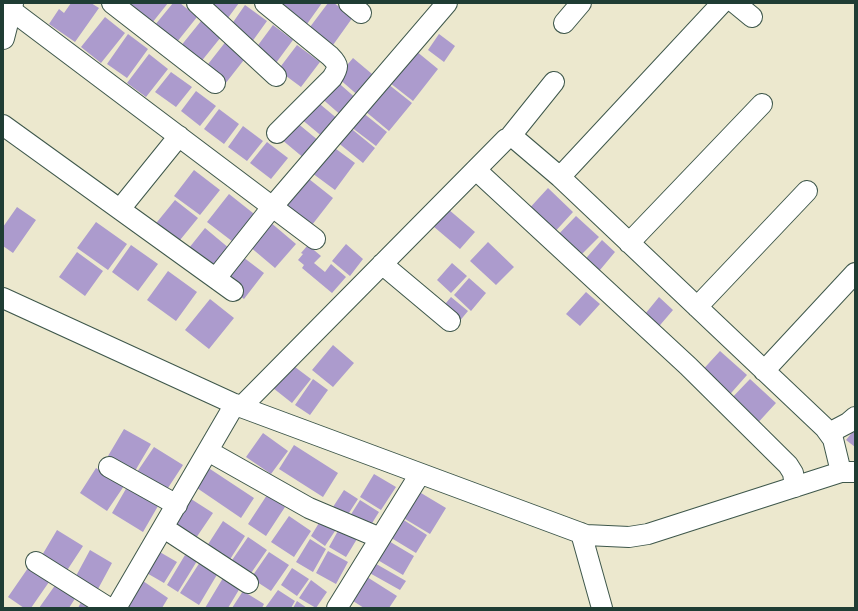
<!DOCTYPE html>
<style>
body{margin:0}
#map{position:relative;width:858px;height:611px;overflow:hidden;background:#ece8ce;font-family:"Balsamiq Sans",sans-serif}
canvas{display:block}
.frame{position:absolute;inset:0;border:4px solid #1f3d34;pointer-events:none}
</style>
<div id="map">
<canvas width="858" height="611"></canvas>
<div class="frame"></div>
</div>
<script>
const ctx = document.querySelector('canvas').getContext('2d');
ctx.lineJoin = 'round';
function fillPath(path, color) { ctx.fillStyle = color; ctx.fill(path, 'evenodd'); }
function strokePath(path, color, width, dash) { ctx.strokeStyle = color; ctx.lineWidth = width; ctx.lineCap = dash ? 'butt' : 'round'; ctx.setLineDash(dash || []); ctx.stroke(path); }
const building = new Path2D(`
 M 71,3 L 91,3 L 99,8 L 75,42 L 49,24 L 59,9 L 64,13 Z
 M 132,3 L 168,3 L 152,23 L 130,6 Z
 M 173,3 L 180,3 L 197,17 L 177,42 L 155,25 Z
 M 210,3 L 239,3 L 222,26 Z
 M 285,3 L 322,3 L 307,24 L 282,6 Z
 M 328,3 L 334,3 L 353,17 L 333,45 L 310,27 Z
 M 245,5 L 267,21 L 249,46 L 227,31 Z
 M 105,17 L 125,33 L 101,63 L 81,47 Z
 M 201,21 L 221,37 L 200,63 L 180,47 Z
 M 273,25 L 293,40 L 273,67 L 253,52 Z
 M 128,34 L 148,49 L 127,78 L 107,64 Z
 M 439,34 L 455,46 L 444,62 L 428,50 Z
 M 227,40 L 247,56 L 225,84 L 205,68 Z
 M 297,45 L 320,62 L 301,87 L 278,70 Z
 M 416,51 L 438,69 L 413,101 L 390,83 Z
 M 149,54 L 168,69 L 146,97 L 127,83 Z
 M 353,58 L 378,79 L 361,98 L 337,77 Z
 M 171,72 L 192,87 L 176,107 L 155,92 Z
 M 334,79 L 358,100 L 343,117 L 319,96 Z
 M 388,84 L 412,103 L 389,131 L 365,111 Z
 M 196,91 L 216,106 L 200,126 L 181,111 Z
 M 315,100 L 339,120 L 324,138 L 300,118 Z
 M 219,109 L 239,124 L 224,144 L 204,129 Z
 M 362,112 L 387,132 L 376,146 L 351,127 Z
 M 296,122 L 319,141 L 305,159 L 281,139 Z
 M 243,126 L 263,141 L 247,161 L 228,147 Z
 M 348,126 L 375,148 L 363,163 L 336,141 Z
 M 267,142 L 288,158 L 271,179 L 250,163 Z
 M 332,146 L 355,163 L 335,190 L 312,173 Z
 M 194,170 L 220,190 L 200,215 L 174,196 Z
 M 309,179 L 333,198 L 312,225 L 287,206 Z
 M 548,188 L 573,212 L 551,236 L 526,212 Z
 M 229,194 L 258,217 L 237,245 L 207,222 Z
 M 175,200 L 198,218 L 176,245 L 153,227 Z
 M 17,207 L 36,220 L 13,253 L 3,246 L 3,227 Z
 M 448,209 L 475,232 L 460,249 L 433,226 Z
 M 576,216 L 599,237 L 576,260 L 554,239 Z
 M 96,222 L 127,244 L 108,270 L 77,248 Z
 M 270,222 L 296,244 L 275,268 L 249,246 Z
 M 205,228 L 230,249 L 210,274 L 185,253 Z
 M 602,240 L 615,252 L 595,276 L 581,264 Z
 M 488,242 L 514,267 L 496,285 L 470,261 Z
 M 346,244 L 363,259 L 350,276 L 332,261 Z
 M 131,245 L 158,264 L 138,291 L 112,272 Z
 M 308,245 L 321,256 L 314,263 L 325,272 L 331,264 L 346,277 L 332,293 L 302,268 L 304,265 L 298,260 L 303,254 L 301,253 Z
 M 77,252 L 103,271 L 85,296 L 59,277 Z
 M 239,254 L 264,273 L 244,299 L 219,280 Z
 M 452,263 L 467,276 L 451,293 L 437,280 Z
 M 168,271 L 197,292 L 176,321 L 147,300 Z
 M 469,278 L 486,293 L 471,311 L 454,295 Z
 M 586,292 L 600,304 L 580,326 L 566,314 Z
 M 451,297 L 468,311 L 453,329 L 436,315 Z
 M 659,297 L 673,310 L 655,331 L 641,319 Z
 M 210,299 L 234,318 L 209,349 L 185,330 Z
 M 333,345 L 354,363 L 333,387 L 312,370 Z
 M 720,351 L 747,375 L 725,400 L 698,375 Z
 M 291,364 L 311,379 L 292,403 L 273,388 Z
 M 313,379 L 328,390 L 310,415 L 295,405 Z
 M 750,379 L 776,403 L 754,427 L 727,403 Z
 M 124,429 L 151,444 L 135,471 L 108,456 Z
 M 855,429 L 855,447 L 846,440 Z
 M 263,433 L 288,451 L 271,474 L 246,457 Z
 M 294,445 L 338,473 L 323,497 L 279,469 Z
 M 154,447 L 183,465 L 166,491 L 137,472 Z
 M 207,467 L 254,498 L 241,518 L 194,486 Z
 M 96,468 L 124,486 L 107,511 L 80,493 Z
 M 374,474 L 396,487 L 381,510 L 360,497 Z
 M 127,487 L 158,506 L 143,532 L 112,513 Z
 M 344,490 L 358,499 L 347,516 L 333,507 Z
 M 416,490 L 446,508 L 430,534 L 400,516 Z
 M 267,495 L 285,507 L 266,536 L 248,524 Z
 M 188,497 L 213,513 L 196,538 L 171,522 Z
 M 360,500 L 379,512 L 369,528 L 350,516 Z
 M 289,516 L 311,531 L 294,557 L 271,542 Z
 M 399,517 L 427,535 L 416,553 L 388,536 Z
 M 322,518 L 337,528 L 325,546 L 311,536 Z
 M 223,521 L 245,536 L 227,564 L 205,549 Z
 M 339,529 L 357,539 L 346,557 L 329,547 Z
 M 57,530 L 83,546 L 66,572 L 41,557 Z
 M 248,537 L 267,550 L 247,579 L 228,566 Z
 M 310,539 L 326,549 L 313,572 L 296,562 Z
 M 387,540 L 414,556 L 403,575 L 376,559 Z
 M 90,550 L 112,563 L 98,589 L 76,576 Z
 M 158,551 L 177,562 L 164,583 L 145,572 Z
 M 328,551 L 348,562 L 336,584 L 316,573 Z
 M 269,552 L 289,565 L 271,591 L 251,578 Z
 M 185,555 L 197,561 L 178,592 L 167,585 Z
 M 371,561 L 406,581 L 400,590 L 366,571 Z
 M 200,562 L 218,573 L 199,605 L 180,593 Z
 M 28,568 L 49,582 L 31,608 L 24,608 L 8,597 Z
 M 292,568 L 309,579 L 297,596 L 281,585 Z
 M 367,577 L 397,596 L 389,608 L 364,608 L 353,601 Z
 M 223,578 L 240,588 L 228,608 L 205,608 Z
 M 311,580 L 327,592 L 316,608 L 299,598 Z
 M 143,581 L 168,598 L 162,608 L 124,608 Z
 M 56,584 L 76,597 L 69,608 L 39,608 Z
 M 278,590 L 295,601 L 291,608 L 265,608 Z
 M 243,591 L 264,604 L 262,608 L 232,608 Z
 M 297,601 L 307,608 L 293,608 Z
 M 81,602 L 90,608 L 78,608 Z`);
const street = new Path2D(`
 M 112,3 L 215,83
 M 197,3 L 276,76
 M 265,3 L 330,56 C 339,65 339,67 332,78 L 277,133
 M 349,3 L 361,13
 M 735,3 L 752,17
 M 11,10 L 315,239
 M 564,23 L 581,3
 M 3,125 L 233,291
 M 509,138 L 554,82
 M 476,170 L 688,366 L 788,465 L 793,473 L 795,487
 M 560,177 L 722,3
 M 120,209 L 179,136
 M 629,243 L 762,104
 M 382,264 L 450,321
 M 216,278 L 273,206 L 447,3
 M 3,298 L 241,407 L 586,535 L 629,537 L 648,534 L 841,472 L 855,472
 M 697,307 L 807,191
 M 764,371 L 855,273
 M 241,407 L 506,139 L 513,137 L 560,177 L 825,428 L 833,439 L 841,472
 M 829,433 L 848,423 L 855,417
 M 208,451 L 309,508 L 380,538
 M 109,467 L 177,505
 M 164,528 L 248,583
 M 581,533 L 602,608
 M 36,562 L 109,608
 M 116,608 L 235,404
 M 337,608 L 420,474`);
const highway = new Path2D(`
 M 3,38 L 12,3`);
fillPath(building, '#ac9bcd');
strokePath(street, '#3e574b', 22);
strokePath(highway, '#3e574b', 24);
strokePath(street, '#fff', 20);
strokePath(highway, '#fff', 22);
</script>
